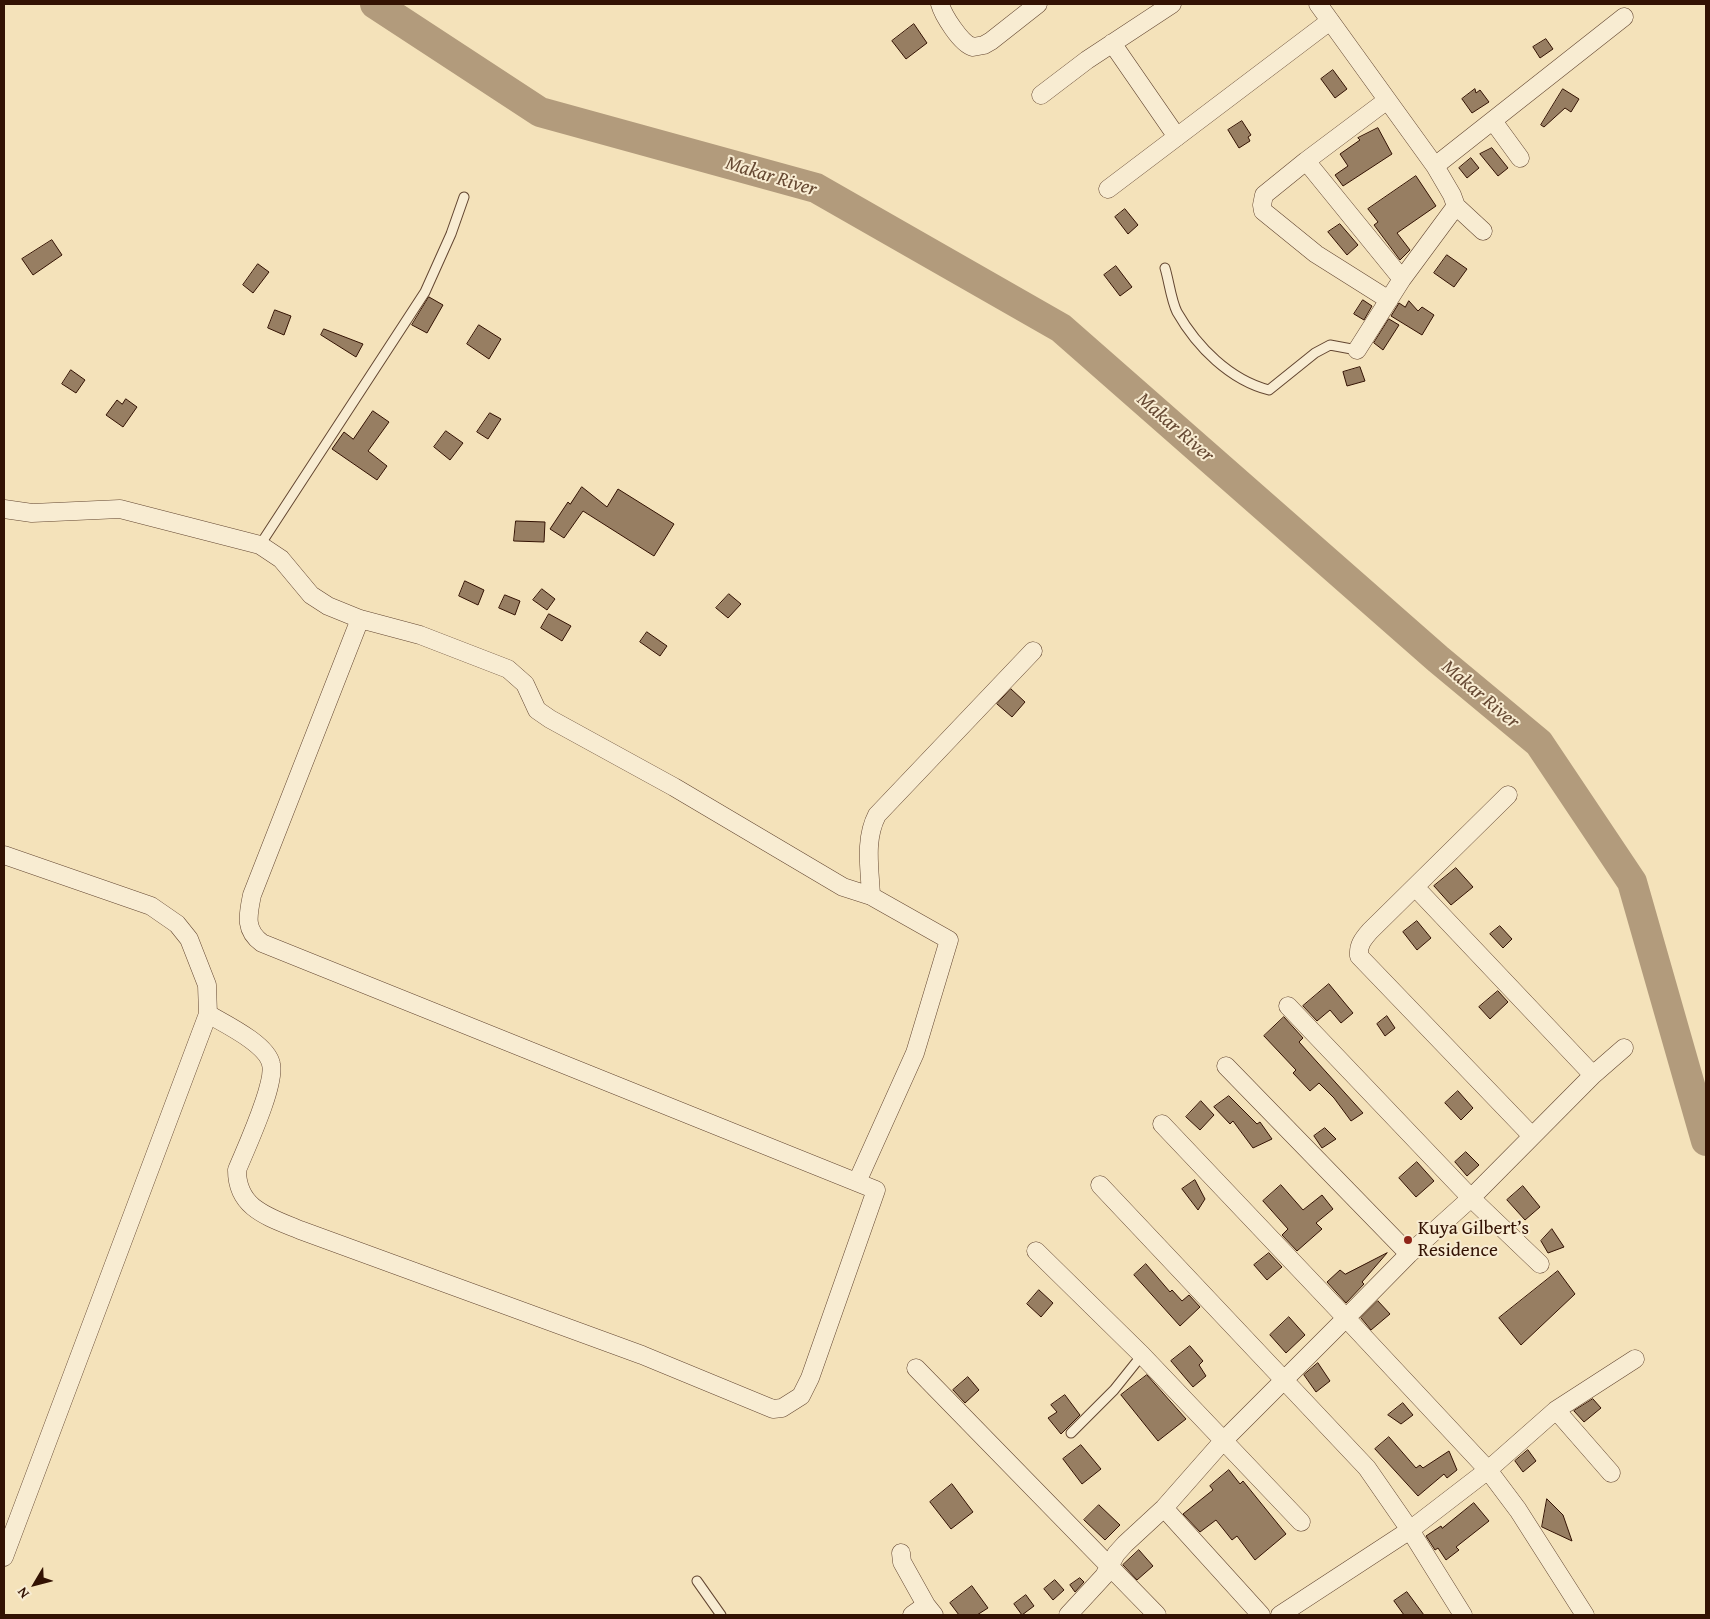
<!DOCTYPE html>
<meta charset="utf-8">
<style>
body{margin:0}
#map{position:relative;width:1710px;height:1619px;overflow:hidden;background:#f4e2ba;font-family:"Gentium Book Plus",serif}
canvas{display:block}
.frame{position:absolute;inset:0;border:5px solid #331203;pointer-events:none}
.north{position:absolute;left:10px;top:1559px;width:50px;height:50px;-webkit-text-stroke:4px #f8ecd2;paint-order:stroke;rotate:233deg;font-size:14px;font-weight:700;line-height:20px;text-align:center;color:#331203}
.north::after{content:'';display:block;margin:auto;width:18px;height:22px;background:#331203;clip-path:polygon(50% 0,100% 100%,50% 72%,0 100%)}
</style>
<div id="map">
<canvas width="1710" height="1619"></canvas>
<div class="frame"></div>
<div class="north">N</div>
</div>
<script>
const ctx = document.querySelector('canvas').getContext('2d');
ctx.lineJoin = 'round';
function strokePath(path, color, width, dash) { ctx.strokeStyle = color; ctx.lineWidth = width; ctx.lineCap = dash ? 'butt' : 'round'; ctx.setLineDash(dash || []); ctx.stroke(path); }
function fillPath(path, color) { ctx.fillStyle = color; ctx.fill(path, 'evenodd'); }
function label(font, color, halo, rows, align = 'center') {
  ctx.font = font + ' "Gentium Book Plus",serif'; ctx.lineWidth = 4; ctx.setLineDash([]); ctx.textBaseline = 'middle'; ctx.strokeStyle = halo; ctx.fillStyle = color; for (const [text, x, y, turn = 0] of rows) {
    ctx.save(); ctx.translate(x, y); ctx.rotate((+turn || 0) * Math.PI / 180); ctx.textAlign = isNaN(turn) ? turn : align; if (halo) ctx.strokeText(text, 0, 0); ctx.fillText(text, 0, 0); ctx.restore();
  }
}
const river = new Path2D(`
 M 375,4 L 540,112 L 816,188 L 1061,328 L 1438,659 L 1539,743 L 1632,882 L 1706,1141`);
const building = new Path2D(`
 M 914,24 L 927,43 L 906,59 L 892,41 Z
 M 1546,39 L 1553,49 L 1540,58 L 1533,47 Z
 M 1333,70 L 1347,89 L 1335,98 L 1321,79 Z
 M 1475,89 L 1476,93 L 1480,90 L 1489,102 L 1472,113 L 1462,99 Z
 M 1563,89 L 1579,99 L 1571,112 L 1565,108 L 1544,127 L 1541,125 Z
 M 1242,121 L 1251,135 L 1248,137 L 1250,141 L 1239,148 L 1228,130 Z
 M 1378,128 L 1392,154 L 1343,186 L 1335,175 L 1348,166 L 1340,154 L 1360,140 L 1358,138 Z
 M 1492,148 L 1508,168 L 1498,176 L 1480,154 Z
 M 1471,158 L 1479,168 L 1467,178 L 1459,168 Z
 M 1416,176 L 1436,206 L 1397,233 L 1410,250 L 1400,260 L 1374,225 L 1378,222 L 1368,209 Z
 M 1125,209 L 1138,225 L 1128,234 L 1115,217 Z
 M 1340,224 L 1358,245 L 1347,255 L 1328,232 Z
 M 52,240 L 62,255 L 33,275 L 22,259 Z
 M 1447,255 L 1467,269 L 1454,287 L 1434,273 Z
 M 258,264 L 269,272 L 253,293 L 243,285 Z
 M 1116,266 L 1132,287 L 1120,296 L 1104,275 Z
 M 429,297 L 443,305 L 427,333 L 412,325 Z
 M 1363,300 L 1372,306 L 1364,320 L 1354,314 Z
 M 1409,301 L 1418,311 L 1422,307 L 1434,315 L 1422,335 L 1391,316 L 1399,303 L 1405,307 Z
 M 275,310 L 291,316 L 284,335 L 268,328 Z
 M 1389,319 L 1399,325 L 1383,350 L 1374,343 Z
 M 479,325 L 501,339 L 489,359 L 467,344 Z
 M 324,329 L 363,344 L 356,357 L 321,335 Z
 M 1360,367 L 1365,381 L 1347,386 L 1343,372 Z
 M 71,370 L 85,380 L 76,393 L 62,384 Z
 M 126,399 L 137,407 L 123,427 L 106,415 L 117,400 L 122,404 Z
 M 373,411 L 389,422 L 368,451 L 387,466 L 377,480 L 332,449 L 344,432 L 353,439 Z
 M 490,413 L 501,419 L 488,439 L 477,432 Z
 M 446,431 L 463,443 L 450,460 L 434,447 Z
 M 582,487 L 607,507 L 618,489 L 674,524 L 654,556 L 583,511 L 564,538 L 550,529 L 568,502 L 570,504 Z
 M 516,521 L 545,522 L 544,542 L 514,541 Z
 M 465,581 L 484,590 L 478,605 L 459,596 Z
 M 542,589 L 555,599 L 547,610 L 533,600 Z
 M 729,594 L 741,604 L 728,618 L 716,608 Z
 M 505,595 L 520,601 L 515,615 L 499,608 Z
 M 549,614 L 571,626 L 562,641 L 541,628 Z
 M 647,632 L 667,646 L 660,656 L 640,642 Z
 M 1011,689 L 1025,702 L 1012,717 L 997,704 Z
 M 1456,868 L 1473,887 L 1451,905 L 1434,886 Z
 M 1417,921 L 1431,938 L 1417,950 L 1403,932 Z
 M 1500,926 L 1512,939 L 1503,948 L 1490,934 Z
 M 1329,984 L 1353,1013 L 1341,1023 L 1330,1010 L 1317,1021 L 1303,1006 Z
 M 1498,991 L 1508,1002 L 1490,1019 L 1479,1007 Z
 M 1387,1016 L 1395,1028 L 1385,1036 L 1377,1024 Z
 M 1284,1017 L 1303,1038 L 1299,1042 L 1363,1113 L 1351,1121 L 1334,1098 L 1319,1083 L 1310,1091 L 1293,1073 L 1296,1070 L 1264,1036 Z
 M 1458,1091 L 1473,1108 L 1461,1120 L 1445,1103 Z
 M 1229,1096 L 1257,1124 L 1260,1122 L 1272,1139 L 1253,1148 L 1233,1121 L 1230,1124 L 1214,1107 Z
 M 1201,1101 L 1214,1115 L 1200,1130 L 1186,1117 Z
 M 1325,1128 L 1336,1139 L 1322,1148 L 1314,1136 Z
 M 1466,1152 L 1479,1165 L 1467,1176 L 1455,1162 Z
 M 1417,1162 L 1434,1181 L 1416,1197 L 1399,1178 Z
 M 1195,1180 L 1205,1199 L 1198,1210 L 1182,1189 Z
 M 1281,1185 L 1303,1210 L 1322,1195 L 1333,1209 L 1316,1223 L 1322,1229 L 1297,1251 L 1282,1235 L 1288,1229 L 1263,1201 Z
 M 1523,1186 L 1540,1207 L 1525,1220 L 1507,1200 Z
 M 1552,1229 L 1564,1247 L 1548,1253 L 1541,1241 Z
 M 1269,1253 L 1282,1267 L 1267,1280 L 1254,1265 Z
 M 1387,1253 L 1362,1282 L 1364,1284 L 1346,1303 L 1327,1282 L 1340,1270 L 1345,1274 Z
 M 1146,1264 L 1170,1292 L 1172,1290 L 1182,1301 L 1189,1295 L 1200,1307 L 1180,1326 L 1134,1275 Z
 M 1558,1271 L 1575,1294 L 1521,1345 L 1499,1318 Z
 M 1039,1290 L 1053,1303 L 1041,1317 L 1027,1304 Z
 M 1378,1301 L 1390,1314 L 1371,1330 L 1361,1318 Z
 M 1289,1317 L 1305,1335 L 1286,1353 L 1270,1335 Z
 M 1190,1346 L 1203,1361 L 1199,1365 L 1206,1376 L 1193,1387 L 1171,1361 Z
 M 1318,1363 L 1330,1381 L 1316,1392 L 1304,1375 Z
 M 1147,1375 L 1186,1419 L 1158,1441 L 1121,1395 Z
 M 968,1377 L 979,1390 L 965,1403 L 953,1390 Z
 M 1065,1395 L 1080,1415 L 1061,1434 L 1048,1418 L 1057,1412 L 1051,1405 Z
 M 1593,1399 L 1601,1408 L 1584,1422 L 1574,1411 Z
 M 1403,1403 L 1413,1415 L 1401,1424 L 1388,1415 Z
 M 1389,1437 L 1416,1468 L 1420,1465 L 1423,1468 L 1449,1451 L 1457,1470 L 1447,1478 L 1444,1474 L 1418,1496 L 1375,1449 Z
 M 1081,1445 L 1101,1469 L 1082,1484 L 1063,1459 Z
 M 1528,1450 L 1536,1461 L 1523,1472 L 1515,1461 Z
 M 1229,1470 L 1240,1484 L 1243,1481 L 1286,1534 L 1255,1560 L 1237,1536 L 1232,1540 L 1216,1520 L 1200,1532 L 1183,1514 L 1213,1490 L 1210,1486 Z
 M 952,1484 L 973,1512 L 951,1529 L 930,1502 Z
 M 1547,1499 L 1563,1515 L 1572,1541 L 1542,1527 Z
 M 1474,1503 L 1489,1521 L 1456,1547 L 1459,1550 L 1446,1560 L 1438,1548 L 1435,1550 L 1426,1536 L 1441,1526 L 1442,1528 Z
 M 1099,1505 L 1120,1525 L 1105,1540 L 1084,1520 Z
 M 1139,1550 L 1153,1566 L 1137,1580 L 1123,1565 Z
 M 1080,1578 L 1084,1582 L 1075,1592 L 1070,1585 Z
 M 1055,1580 L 1064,1590 L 1053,1600 L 1044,1589 Z
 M 972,1586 L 988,1608 L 977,1615 L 959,1615 L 950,1603 Z
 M 1407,1592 L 1424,1615 L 1404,1615 L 1394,1601 Z
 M 1026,1595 L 1034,1606 L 1022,1615 L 1014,1604 Z`);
const lane = new Path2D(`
 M 1165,268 C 1169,281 1171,300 1177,312 C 1197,347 1230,380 1269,390 L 1315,353 L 1330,345 L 1357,350
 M 260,545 L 425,292 L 451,234 L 464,197
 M 1071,1433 L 1114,1390 L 1142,1355
 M 697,1581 L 721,1615`);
const street = new Path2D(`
 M 940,4 C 943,15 961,44 973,47 L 984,45 L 991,41 L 1038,4
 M 1318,4 L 1435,166 L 1452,195 L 1456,206 L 1483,231
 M 1112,43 L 1177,137
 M 1041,95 L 1087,60 L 1172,4
 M 1386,101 L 1306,161 L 1402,279
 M 1493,121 L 1520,158
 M 1306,161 L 1264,195 L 1262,205 L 1263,211 L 1316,254 L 1389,300
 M 1435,166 L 1624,17
 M 1108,189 L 1330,21
 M 1357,350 L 1402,279 L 1456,206
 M 4,509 L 32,513 L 120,509 L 260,545 L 281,559 L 311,595 L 328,606 L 360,619 L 420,635 L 508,669 L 525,684 L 537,710 L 550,719 L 674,787 L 843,887 L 871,896 L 949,940 L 915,1053 L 857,1182
 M 1508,795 L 1370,931 C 1363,939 1358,945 1359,956 L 1532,1136
 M 4,855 L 151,906 L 177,924 L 189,939 L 207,985 L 208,1014 L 4,1557
 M 1416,888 L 1593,1075
 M 871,896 C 870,869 864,840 877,815 L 1033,651
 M 1288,1006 L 1471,1198 L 1540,1264
 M 208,1014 C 225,1024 267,1044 271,1064 C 276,1084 246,1148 237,1170 C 237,1209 269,1217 300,1230 L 642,1355 L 773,1409 L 782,1408 L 801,1396 L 810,1378 L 876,1190 L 262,943 C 244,930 248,915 252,895 L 360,619
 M 1226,1066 L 1409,1254
 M 1100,1185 L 1367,1468 L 1410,1530 L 1463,1615
 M 1036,1251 L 1142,1355 L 1301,1522
 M 916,1368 L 1157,1615
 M 1556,1410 L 1611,1473
 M 1164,1508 L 1261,1615
 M 901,1553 L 902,1562 L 926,1605
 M 912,1615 L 926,1605 L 934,1615
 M 1068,1615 L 1104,1576 L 1116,1554 L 1125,1544 L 1164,1508 L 1223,1441 L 1346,1318 L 1162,1124
 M 1280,1615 L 1410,1530 L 1488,1470 L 1556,1410 L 1635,1359
 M 1585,1615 L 1518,1510 L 1488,1470 L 1346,1318 L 1409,1254 L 1471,1198 L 1593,1075 L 1624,1048`);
const markers = [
 [1408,1240,5,"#8f2418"]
];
const poiNames = [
 ["Kuya Gilbert’s",1418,1229],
 ["Residence",1418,1251]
];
const waterNames = [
 ["Makar River",771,177,17],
 ["Makar River",1175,428,41],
 ["Makar River",1480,695,40]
];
strokePath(river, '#b29b7c', 30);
fillPath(building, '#977e62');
strokePath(building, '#331203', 1);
strokePath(lane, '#634631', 11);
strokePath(street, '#634631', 19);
strokePath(lane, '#f8ecd2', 9);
strokePath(street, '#f8ecd2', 18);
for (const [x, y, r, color] of markers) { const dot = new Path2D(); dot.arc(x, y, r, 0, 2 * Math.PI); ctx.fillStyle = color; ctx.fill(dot); strokePath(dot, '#f8ecd2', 2); }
label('19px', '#331203', '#f8ecd2', poiNames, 'left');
label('italic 20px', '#664933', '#f8ecd2', waterNames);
</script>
